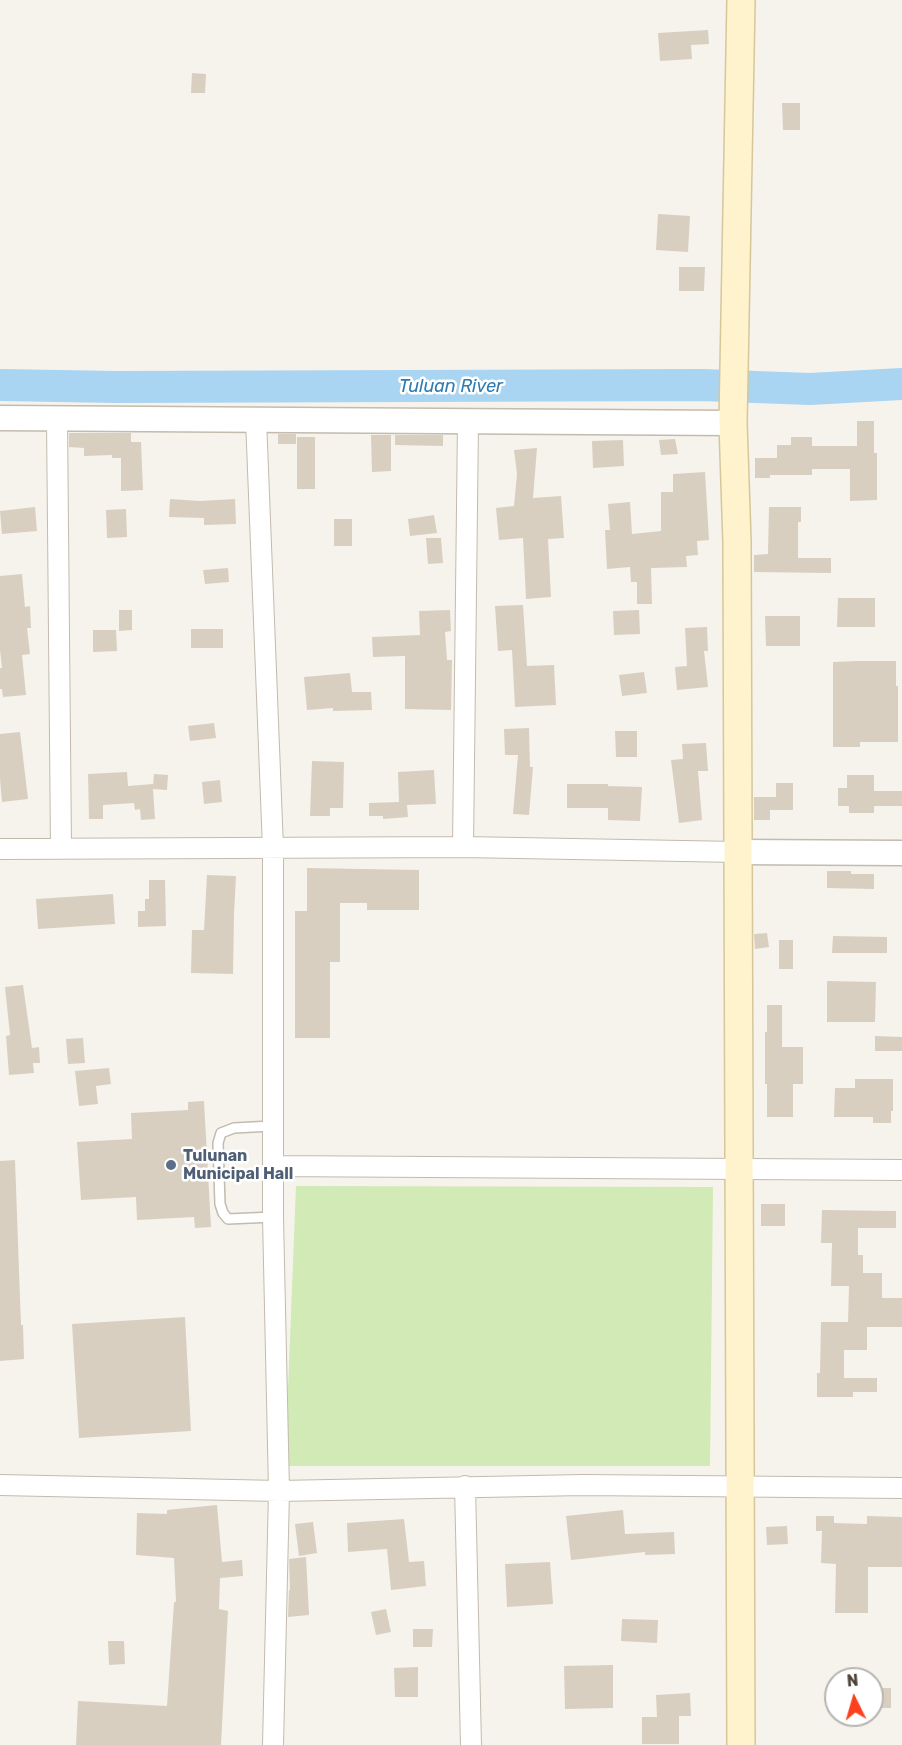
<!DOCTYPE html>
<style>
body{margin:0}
#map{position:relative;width:902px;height:1745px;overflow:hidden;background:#f6f3ec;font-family:Rubik,sans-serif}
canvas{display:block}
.north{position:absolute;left:824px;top:1667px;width:60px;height:60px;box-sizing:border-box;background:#fff;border:2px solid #b7b4b0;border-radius:50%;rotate:355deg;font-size:16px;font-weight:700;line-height:24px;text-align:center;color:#4b4439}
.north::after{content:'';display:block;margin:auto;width:21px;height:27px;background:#fc3f1d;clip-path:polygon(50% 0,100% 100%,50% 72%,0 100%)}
</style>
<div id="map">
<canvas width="902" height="1745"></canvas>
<div class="north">N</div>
</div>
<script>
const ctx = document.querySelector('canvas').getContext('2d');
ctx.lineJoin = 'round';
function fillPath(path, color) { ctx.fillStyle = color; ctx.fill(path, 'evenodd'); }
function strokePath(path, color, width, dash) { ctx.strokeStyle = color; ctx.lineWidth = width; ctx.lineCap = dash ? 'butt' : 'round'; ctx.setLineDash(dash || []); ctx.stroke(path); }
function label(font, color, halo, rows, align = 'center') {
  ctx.font = font + ' Rubik,sans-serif'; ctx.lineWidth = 5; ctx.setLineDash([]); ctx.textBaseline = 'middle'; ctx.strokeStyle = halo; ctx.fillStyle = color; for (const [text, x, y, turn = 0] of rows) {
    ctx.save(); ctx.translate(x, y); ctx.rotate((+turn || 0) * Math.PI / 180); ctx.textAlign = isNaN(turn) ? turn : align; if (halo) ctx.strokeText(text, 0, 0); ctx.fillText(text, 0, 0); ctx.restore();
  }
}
const green = new Path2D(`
 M 296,1186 L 713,1187 L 710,1466 L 285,1466 Z`);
const river = new Path2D(`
 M 0,385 L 117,387 L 702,385 L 810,389 L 902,384`);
const building = new Path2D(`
 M 708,30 L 709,44 L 691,45 L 692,59 L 660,61 L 658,33 Z
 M 192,73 L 206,74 L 205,93 L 191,93 Z
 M 782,103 L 800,103 L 800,130 L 783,130 Z
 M 658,214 L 690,216 L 688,252 L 656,250 Z
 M 679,267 L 705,267 L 704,291 L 679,291 Z
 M 857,421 L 874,421 L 874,453 L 877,453 L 877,500 L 850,501 L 850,469 L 812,469 L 812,475 L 770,475 L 770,478 L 755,478 L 755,458 L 777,458 L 777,445 L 791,445 L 791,437 L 812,437 L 812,446 L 857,446 Z
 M 69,433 L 131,433 L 131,442 L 141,442 L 143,490 L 121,491 L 121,458 L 112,458 L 112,455 L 84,456 L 84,448 L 69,447 Z
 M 278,434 L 296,434 L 296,444 L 278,444 Z
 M 371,435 L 391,435 L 391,471 L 372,472 Z
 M 395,435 L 443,435 L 443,446 L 395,445 Z
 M 297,437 L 315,437 L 315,489 L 297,489 Z
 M 675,439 L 678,454 L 661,455 L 659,440 Z
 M 623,440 L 624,466 L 593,468 L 592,441 Z
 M 537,448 L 533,498 L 561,496 L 564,538 L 548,539 L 551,597 L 526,599 L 523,538 L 499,540 L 496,508 L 514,506 L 517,474 L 514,450 Z
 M 705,472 L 709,540 L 697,541 L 698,555 L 686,556 L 687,567 L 651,568 L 652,604 L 637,604 L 637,582 L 631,582 L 630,567 L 607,569 L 605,530 L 610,530 L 608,504 L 630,502 L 632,534 L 661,531 L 661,492 L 673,492 L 673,474 Z
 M 170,499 L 200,501 L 235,499 L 236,524 L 204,525 L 204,518 L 169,517 Z
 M 35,507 L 37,531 L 2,534 L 0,511 Z
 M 769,507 L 801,507 L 801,522 L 798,522 L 798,558 L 831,558 L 831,573 L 754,572 L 754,555 L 768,554 Z
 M 126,509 L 127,537 L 107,538 L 106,510 Z
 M 434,515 L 437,533 L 410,536 L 408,519 Z
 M 334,519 L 352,519 L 352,546 L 334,546 Z
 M 426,538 L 441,538 L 443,563 L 428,564 Z
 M 228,568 L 229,582 L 205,584 L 203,570 Z
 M 22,574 L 25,607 L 30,606 L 31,628 L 27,628 L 30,654 L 22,655 L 26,695 L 3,697 L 2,689 L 0,689 L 0,668 L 2,668 L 0,650 L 0,576 Z
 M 838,598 L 875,598 L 875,627 L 837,627 Z
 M 523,605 L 527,666 L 554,665 L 556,705 L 515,707 L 512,650 L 498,651 L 495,606 Z
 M 119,610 L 132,610 L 132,630 L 119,631 Z
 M 450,610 L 451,631 L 445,632 L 447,660 L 452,660 L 451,710 L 405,709 L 405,656 L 373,657 L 372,637 L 420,635 L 419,611 Z
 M 639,610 L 640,634 L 614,635 L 613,611 Z
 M 765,616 L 800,616 L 800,646 L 766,646 Z
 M 707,627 L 708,651 L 704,651 L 708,687 L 677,690 L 675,667 L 687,666 L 685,628 Z
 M 191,629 L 223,629 L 223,648 L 191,648 Z
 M 93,630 L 116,630 L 117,651 L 93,652 Z
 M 858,661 L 896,661 L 896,686 L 898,686 L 898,742 L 860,742 L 860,747 L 833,747 L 833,662 Z
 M 644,672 L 647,693 L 622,696 L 619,675 Z
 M 350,673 L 352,692 L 371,692 L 372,710 L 333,711 L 333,708 L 307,710 L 304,677 Z
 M 214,723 L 216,738 L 190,741 L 188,726 Z
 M 529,728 L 530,767 L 533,767 L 529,815 L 513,814 L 518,755 L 505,755 L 504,729 Z
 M 615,731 L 637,731 L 637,757 L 616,757 Z
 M 20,732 L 28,799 L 2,802 L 0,779 L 0,734 Z
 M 706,743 L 708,771 L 698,771 L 702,820 L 679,823 L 671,760 L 683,759 L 682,744 Z
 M 312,761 L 344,762 L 343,808 L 330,808 L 330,816 L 310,816 Z
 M 434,770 L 436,804 L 407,805 L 408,817 L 383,819 L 383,816 L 369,816 L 369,803 L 399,802 L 398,772 Z
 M 127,772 L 128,786 L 153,784 L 153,786 L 154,774 L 168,775 L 167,790 L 153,789 L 155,819 L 141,820 L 140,809 L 135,810 L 134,803 L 103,805 L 103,819 L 89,819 L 88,774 Z
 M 847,775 L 874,775 L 874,791 L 902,791 L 902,806 L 874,806 L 874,813 L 849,813 L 849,806 L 838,806 L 838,788 L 847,788 Z
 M 220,780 L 222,802 L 204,804 L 202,782 Z
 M 776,783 L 793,783 L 793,810 L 770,810 L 770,820 L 754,820 L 754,797 L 776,797 Z
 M 567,784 L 608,784 L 608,786 L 642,787 L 640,821 L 608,820 L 608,808 L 567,808 Z
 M 307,868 L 419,870 L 419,910 L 367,910 L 367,903 L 340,903 L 340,962 L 330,962 L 330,1038 L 295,1038 L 295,911 L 307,911 Z
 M 827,871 L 851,871 L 851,874 L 874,874 L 874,889 L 827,888 Z
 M 207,875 L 236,876 L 234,914 L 233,974 L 191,973 L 192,930 L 204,930 Z
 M 149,880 L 165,880 L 166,926 L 138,927 L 138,911 L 145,911 L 145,899 L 149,899 Z
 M 113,894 L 115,924 L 38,929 L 36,899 Z
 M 767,933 L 769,947 L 755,949 L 754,934 Z
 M 833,936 L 887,937 L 887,953 L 832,953 Z
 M 779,940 L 793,940 L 793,969 L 779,969 Z
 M 827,981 L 876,982 L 875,1022 L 827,1022 Z
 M 23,985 L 32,1048 L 39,1047 L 40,1063 L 33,1063 L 34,1073 L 9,1075 L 6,1036 L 10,1035 L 5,987 Z
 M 767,1005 L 782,1005 L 782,1047 L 803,1047 L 803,1084 L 793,1084 L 793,1117 L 767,1117 L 767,1084 L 765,1084 L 765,1032 L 767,1032 Z
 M 875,1036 L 902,1037 L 902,1051 L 875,1051 Z
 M 83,1038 L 85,1063 L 68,1064 L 66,1039 Z
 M 109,1068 L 111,1084 L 96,1086 L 98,1104 L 79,1106 L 75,1071 Z
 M 855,1079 L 893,1079 L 893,1111 L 891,1111 L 891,1123 L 873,1123 L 873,1117 L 834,1117 L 835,1088 L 855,1088 Z
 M 204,1101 L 211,1227 L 195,1228 L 194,1217 L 137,1220 L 136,1197 L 81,1200 L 77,1142 L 132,1139 L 131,1113 L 188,1110 L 188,1102 Z
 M 15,1160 L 21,1325 L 23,1325 L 24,1359 L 0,1361 L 0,1161 Z
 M 761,1204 L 785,1204 L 785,1226 L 761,1226 Z
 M 822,1210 L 896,1211 L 896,1228 L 858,1228 L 858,1255 L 863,1255 L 863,1273 L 882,1273 L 882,1298 L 902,1298 L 902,1327 L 867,1327 L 867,1350 L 844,1350 L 844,1378 L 877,1378 L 877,1392 L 853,1392 L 853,1397 L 817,1397 L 817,1373 L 820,1373 L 821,1322 L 848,1322 L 849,1286 L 831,1286 L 832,1243 L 821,1243 Z
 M 185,1317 L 191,1431 L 79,1438 L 72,1324 Z
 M 217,1505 L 222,1562 L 242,1560 L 243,1576 L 220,1578 L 219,1609 L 228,1611 L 221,1745 L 76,1745 L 78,1701 L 167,1706 L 174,1602 L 176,1602 L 174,1558 L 136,1555 L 137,1513 L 167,1514 L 167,1510 Z
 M 623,1510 L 625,1534 L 674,1532 L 675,1554 L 645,1555 L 645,1552 L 571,1560 L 566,1516 Z
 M 816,1516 L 834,1516 L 834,1523 L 867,1524 L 867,1516 L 902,1517 L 902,1567 L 868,1567 L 868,1613 L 835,1613 L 836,1564 L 821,1563 L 822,1531 L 816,1531 Z
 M 404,1519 L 409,1562 L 424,1561 L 426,1586 L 391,1590 L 387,1549 L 348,1552 L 347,1523 Z
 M 313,1522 L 317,1553 L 299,1556 L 295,1524 Z
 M 787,1526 L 788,1544 L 767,1545 L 766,1527 Z
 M 306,1557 L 309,1615 L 288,1617 L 289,1590 L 290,1590 L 289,1559 Z
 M 550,1562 L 553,1604 L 507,1607 L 505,1564 Z
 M 386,1609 L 391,1632 L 376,1635 L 371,1612 Z
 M 622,1619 L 658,1620 L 657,1643 L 621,1641 Z
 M 413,1629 L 433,1629 L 432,1647 L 413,1647 Z
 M 108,1641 L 124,1641 L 125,1664 L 109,1665 Z
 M 613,1665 L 613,1708 L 565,1709 L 564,1666 Z
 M 418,1667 L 418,1697 L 395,1697 L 394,1668 Z
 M 872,1688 L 891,1688 L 891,1708 L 872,1708 Z
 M 690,1693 L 691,1716 L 679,1716 L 679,1744 L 642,1744 L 642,1717 L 657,1717 L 656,1695 Z`);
const service = new Path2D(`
 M 272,1126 L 234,1128 L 221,1133 L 218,1143 L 220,1204 L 223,1213 L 228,1219 L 273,1217`);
const minor = new Path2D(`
 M 57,419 L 61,848
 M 256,419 L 273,848 L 273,1217 L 279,1491 L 273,1745
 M 463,847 L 468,422
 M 0,849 L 463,847 L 738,852
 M 273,1166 L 902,1170
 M 0,1485 L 279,1491 L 583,1485 L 902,1488
 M 465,1486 L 471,1745`);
const tertiary = new Path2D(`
 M 0,418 L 733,423
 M 738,852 L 902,853`);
const secondary = new Path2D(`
 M 741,1745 L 737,542 L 733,423 L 741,0`);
const markers = [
 [171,1165,6,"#5c6f8a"]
];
const serviceNames = [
 ["Tulunan",183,1156],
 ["Municipal Hall",183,1174]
];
const waterNames = [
 ["Tuluan River",451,387]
];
fillPath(green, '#d2eab5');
strokePath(river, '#a9d4f2', 32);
fillPath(building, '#d8cfc1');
strokePath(service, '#c2bbae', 12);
strokePath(minor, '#c2bbae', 22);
strokePath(tertiary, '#c2bbae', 27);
strokePath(secondary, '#d6c79b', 30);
strokePath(service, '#fff', 9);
strokePath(minor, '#fff', 20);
strokePath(tertiary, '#fff', 24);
strokePath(secondary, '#fff3cd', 27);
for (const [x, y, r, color] of markers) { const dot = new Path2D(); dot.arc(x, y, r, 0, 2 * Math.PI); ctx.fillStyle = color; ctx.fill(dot); strokePath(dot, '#fff', 2); }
label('bold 16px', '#4e5e75', '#fff', serviceNames, 'left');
label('italic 18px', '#2e7ab2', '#fff', waterNames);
</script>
